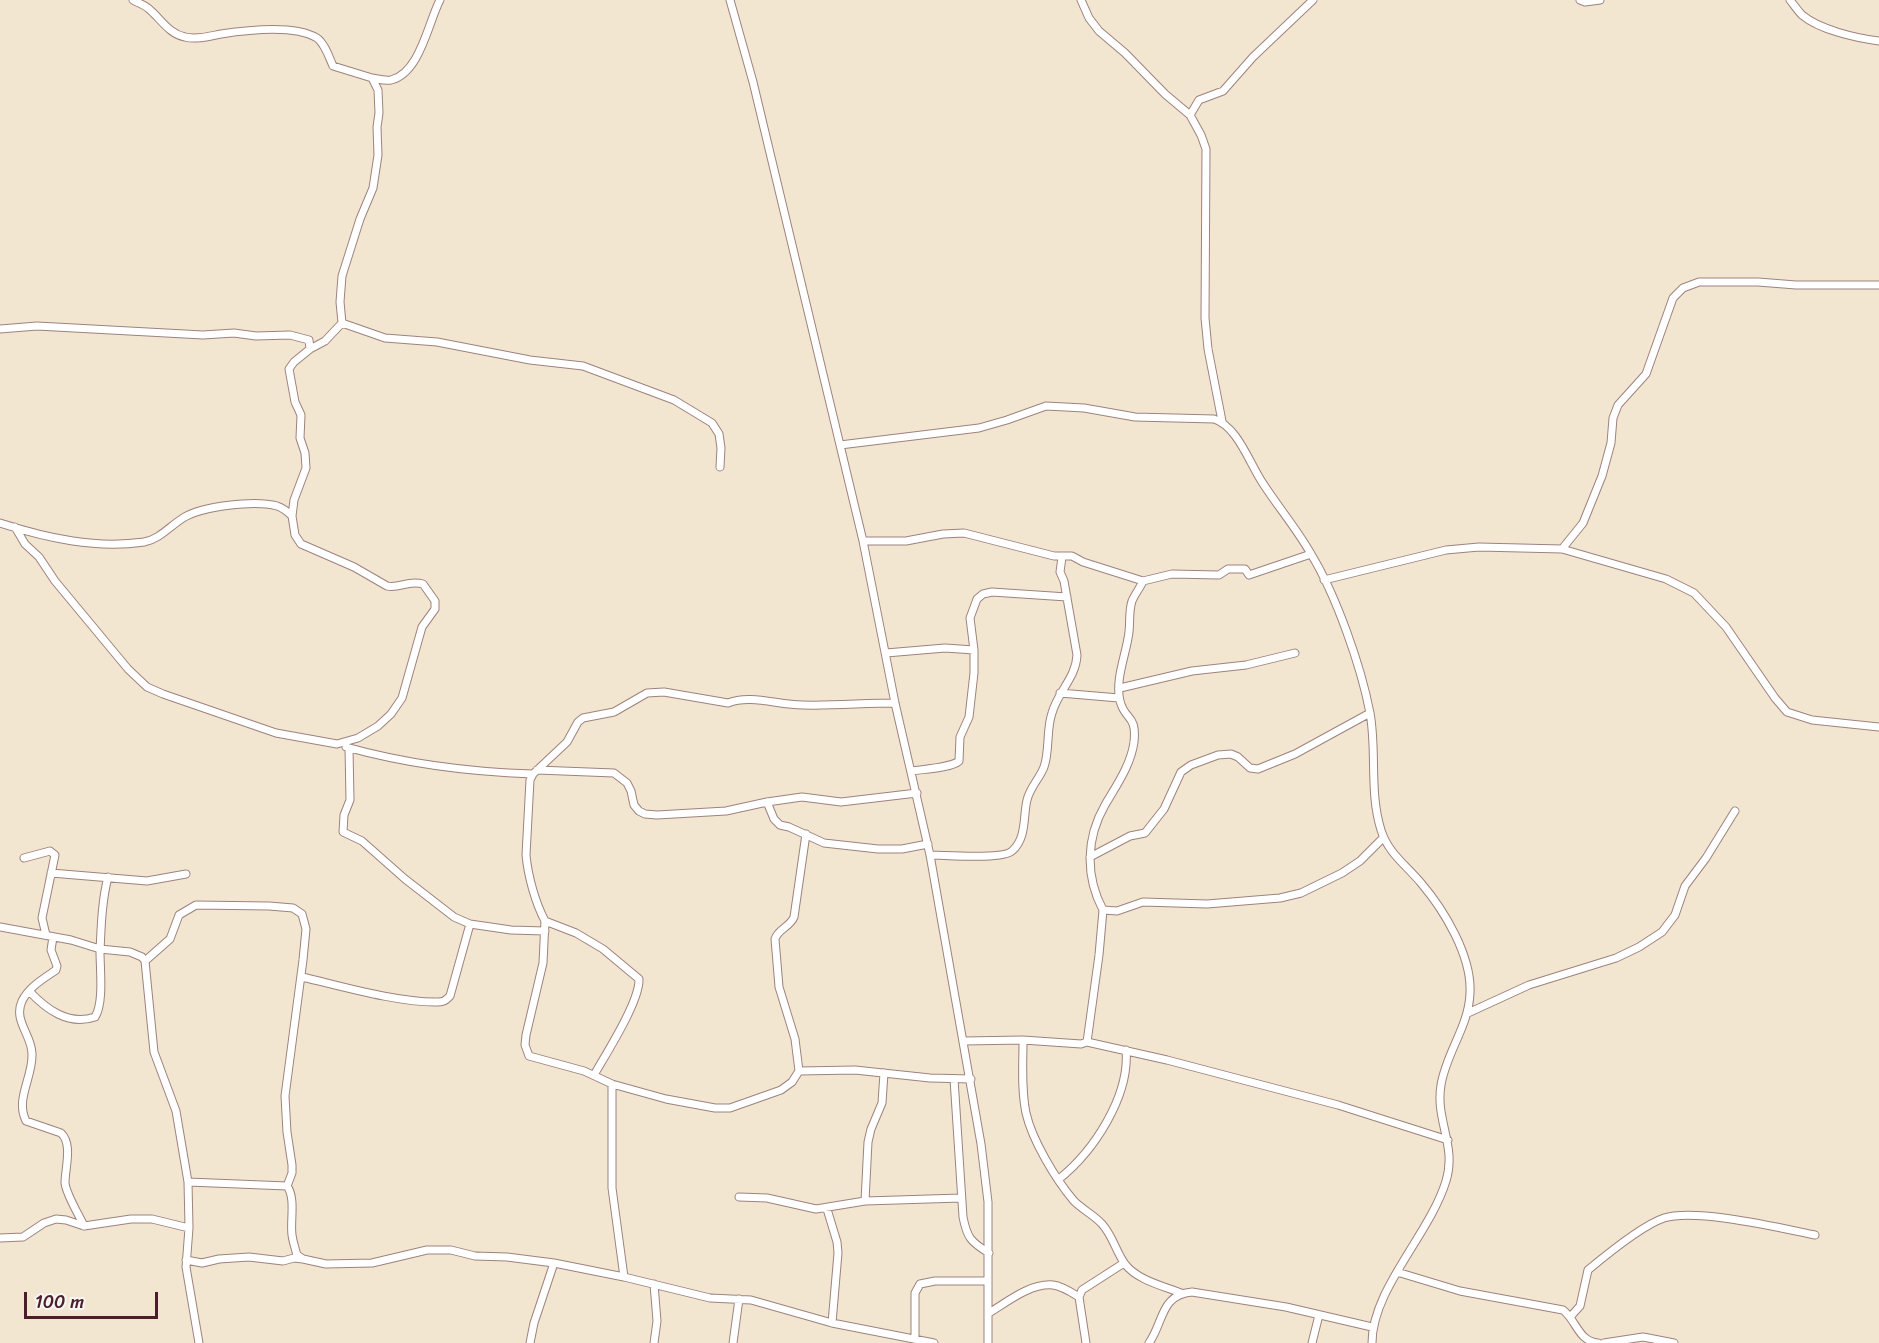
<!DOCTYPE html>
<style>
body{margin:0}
#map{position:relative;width:1879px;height:1343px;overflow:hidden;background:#f3e6d1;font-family:Sriracha,sans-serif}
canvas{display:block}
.scale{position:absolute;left:24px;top:1292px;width:134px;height:27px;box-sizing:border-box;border:3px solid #4a1f2b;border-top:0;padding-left:8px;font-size:18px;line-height:21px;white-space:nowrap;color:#4a1f2b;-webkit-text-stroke:4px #f6f6f2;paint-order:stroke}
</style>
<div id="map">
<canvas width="1879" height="1343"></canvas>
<div class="scale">100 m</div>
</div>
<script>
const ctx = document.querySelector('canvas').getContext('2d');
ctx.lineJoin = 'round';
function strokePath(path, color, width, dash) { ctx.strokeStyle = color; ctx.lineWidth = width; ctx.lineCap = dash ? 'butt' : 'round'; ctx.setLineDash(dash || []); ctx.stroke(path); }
const street = new Path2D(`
 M 133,0 C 138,3 145,5 149,9 C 161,19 169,34 185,37 C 197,40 210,36 221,34 C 247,30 294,24 317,38 C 325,44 329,57 333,66 L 372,78 L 378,90 L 379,113 L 377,127 L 378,155 L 373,188 L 360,219 L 342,276 L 340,302 L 342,323 L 325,341 L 310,349
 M 730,0 L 753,82 L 863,541 L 895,703 L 930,855 L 981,1144 L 988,1202 L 988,1343
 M 1081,0 L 1089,18 L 1099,31 L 1125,53 L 1165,94 L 1190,115 L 1201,135 L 1206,149 L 1205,318 L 1208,349 L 1222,421
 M 1580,0 L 1585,2 L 1600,0
 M 1790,0 C 1794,5 1798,11 1802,15 C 1820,30 1856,38 1879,41
 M 372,78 C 378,79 385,81 391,80 C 420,73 428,23 440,0
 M 1190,115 L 1199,100 L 1223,91 L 1253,57 L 1313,0
 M 342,323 L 385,338 L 437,342 L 530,360 L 583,366 L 674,400 L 712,423 L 719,434 L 721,448 L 720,467
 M 0,329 L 37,326 L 203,335 L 234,333 L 256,336 L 290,335 L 309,340 L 310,349 L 294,362 L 289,369 L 295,402 L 301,415 L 300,438 L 305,453 L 306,468 L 294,500 L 292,516 L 295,535 L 301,544 L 308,547 L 354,567 L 387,586 C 399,589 407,580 423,584 L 435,601 L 435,609 L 422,627 L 402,698 L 391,714 L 378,726 L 358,738 L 337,744 L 276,733 L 163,694 L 147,687 L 128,669 L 55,581 L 39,557 L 25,544 L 15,527
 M 840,445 L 979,428 L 1007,420 L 1046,406 L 1084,408 L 1135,417 L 1214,419 C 1237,426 1249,462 1262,482 C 1278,507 1297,529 1311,554 C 1336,595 1361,666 1370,713 C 1377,751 1369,792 1381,830 C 1388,853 1406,865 1421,883 C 1444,910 1472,956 1470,993 C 1469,1026 1446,1053 1441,1085 C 1435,1120 1457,1146 1446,1181 C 1430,1234 1372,1289 1372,1343
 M 0,523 C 47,538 95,549 144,542 C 160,539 170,526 183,518 C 202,506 255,500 277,506 C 283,508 287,511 292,516
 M 863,541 L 906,541 L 943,534 L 964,533 L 1054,556 L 1072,556 L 1083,562 L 1143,581 L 1172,574 L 1219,575 L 1228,569 L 1245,569 L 1249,575 L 1311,554
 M 1562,549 L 1583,523 L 1602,476 L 1611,443 L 1613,418 L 1618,405 L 1646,374 L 1673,298 L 1683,288 L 1699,282 L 1758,282 L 1796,285 L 1879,285
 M 1324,580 L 1446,550 L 1479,547 L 1562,549 L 1666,579 L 1694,593 L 1726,627 L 1775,698 L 1787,712 L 1812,720 L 1879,727
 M 1143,581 C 1140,588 1135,594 1132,601 C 1128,613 1131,626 1128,638 C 1125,657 1115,681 1120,701 C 1125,721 1137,714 1134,742 C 1131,765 1116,786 1105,805 C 1086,838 1085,876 1103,910 L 1117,911 L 1143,902 L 1207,904 L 1280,898 L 1301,893 L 1342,873 L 1360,861 L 1383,838
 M 886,653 L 945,648 L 974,650
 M 1120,688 L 1192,671 L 1246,665 L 1295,653
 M 1060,693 L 1119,698
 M 346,747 C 407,764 470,772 533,774
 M 349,748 L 350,800 L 344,815 L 343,832 L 362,841 L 405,879 L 454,917 L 470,924 L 511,930 L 545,931
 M 537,770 L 614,773 L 627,783 L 631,791 L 634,805 L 639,811 L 645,814 L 657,815 L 726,811 L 767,802 L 802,797 L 841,802 L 917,793
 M 911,771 C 924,769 951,768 959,761 L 960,737 L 969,717 L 974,673 L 974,650 L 970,618 L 977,599 L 983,594 L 992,592 L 1067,597
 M 767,802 L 774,819 L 780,825 L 789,827 L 824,843 L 878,849 L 902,849 L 928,844
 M 930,855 C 946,855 1002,860 1012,851 C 1027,838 1023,816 1027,800 C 1030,787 1040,778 1044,767 C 1050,750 1046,730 1052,713 C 1058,691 1076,678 1077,655 L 1064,581 L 1060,572 L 1062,557
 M 1090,857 L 1130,836 L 1145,833 L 1164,809 L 1181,772 L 1191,765 L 1218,755 L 1231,754 L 1238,757 L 1250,768 L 1258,769 L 1295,754 L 1370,713
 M 24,858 L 50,851 L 55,855 L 42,918 L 46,935
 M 51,873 L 147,881 L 186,874
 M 545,921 L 543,963 L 526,1035 L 525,1045 L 529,1056 L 584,1071 L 612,1084 L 666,1099 L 715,1108 L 730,1108 L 781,1090 L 792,1082 L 799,1071 L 795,1039 L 779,987 L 775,939 C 778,929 790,927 794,917 L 806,834
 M 0,927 L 71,940 L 100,949 L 130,952 L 142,957 L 145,961 L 154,1052 L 176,1111 L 188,1182 L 189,1228 L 186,1267 L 199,1343
 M 53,937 L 51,950 L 57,966 L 56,970 C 43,979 29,987 22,1001 C 13,1021 32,1035 32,1054 C 33,1077 15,1099 26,1121 L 61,1133 C 73,1144 65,1168 65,1183 C 66,1194 79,1215 84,1226
 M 145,961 L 170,939 L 179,915 L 196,905 L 269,906 L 293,908 L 302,914 L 306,929 L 303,960 L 285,1096 L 287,1132 L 292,1165 L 292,1173 L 287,1186
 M 302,977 C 341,986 399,1003 438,1002 C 444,1002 446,1000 450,996 L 470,924
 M 29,991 C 46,1009 68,1026 95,1017 C 104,1003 100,969 100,952 C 101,927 102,900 108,877
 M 1468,1013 L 1529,985 L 1616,958 L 1639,947 L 1662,932 L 1675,915 L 1685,886 L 1706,858 L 1735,811
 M 1023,1040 C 1023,1064 1021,1089 1026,1113 C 1032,1140 1056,1180 1074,1201 C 1083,1210 1094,1215 1102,1224 C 1113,1236 1116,1252 1125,1264 C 1137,1280 1163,1286 1181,1293
 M 964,1041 L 1023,1040 L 1081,1044 L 1087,1042 L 1099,955 L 1103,910
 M 1087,1042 L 1167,1060 L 1338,1105 L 1448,1140
 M 799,1071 L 855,1070 L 930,1078 L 971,1079
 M 594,1075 C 606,1054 640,1001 639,979 L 603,949 L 576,933 L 545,921 C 535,902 528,876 526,855 L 530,780 L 533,774 L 567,742 L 578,722 L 583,718 L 614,712 L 647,693 L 664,692 L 728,703 C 750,694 778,705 802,705 C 833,706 864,703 895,703
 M 954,1079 L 963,1217 C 967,1238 971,1242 989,1253
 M 612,1084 L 612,1188 L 624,1277
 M 1059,1179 C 1094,1151 1130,1096 1126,1050
 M 188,1182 L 287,1186 C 296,1198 290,1221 292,1235 C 293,1242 295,1248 297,1255 L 303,1259
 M 739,1197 L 767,1198 L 816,1209 L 865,1201 L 961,1198
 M 865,1201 L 868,1142 L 871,1129 L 882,1103 L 884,1073
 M 827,1209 L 837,1242 L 838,1253 L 832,1323
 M 0,1238 L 23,1237 L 44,1223 L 56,1219 L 66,1220 L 84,1226 L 131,1219 L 152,1219 L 189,1228
 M 186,1260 L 202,1263 L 219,1259 L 249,1257 L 283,1261 L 294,1258 L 303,1259 L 326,1264 L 372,1263 L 427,1250 L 451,1250 L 475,1256 L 507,1257 L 554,1263 L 624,1277 L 710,1298 L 751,1300 L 832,1323 L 934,1343
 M 1397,1272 L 1460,1291 L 1563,1310 C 1577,1321 1578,1341 1598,1343
 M 989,1313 C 1007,1302 1030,1283 1053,1285 C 1062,1286 1071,1292 1079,1297
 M 1571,1316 L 1580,1306 L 1588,1270 C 1606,1255 1643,1225 1664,1218 C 1696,1208 1780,1228 1815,1235
 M 915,1339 L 915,1293 L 920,1284 L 935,1281 L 988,1281
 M 530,1343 L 534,1323 L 554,1263
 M 654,1343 L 657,1321 L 654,1284
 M 733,1343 L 739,1299
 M 1086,1343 L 1079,1297 L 1082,1290 L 1124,1263
 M 1149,1343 C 1164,1322 1160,1295 1192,1292 L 1286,1307 L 1372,1327
 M 1312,1343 L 1319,1315
 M 1604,1343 L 1643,1337 L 1674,1343`);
strokePath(street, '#9e827e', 9);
strokePath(street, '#fff', 7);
</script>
